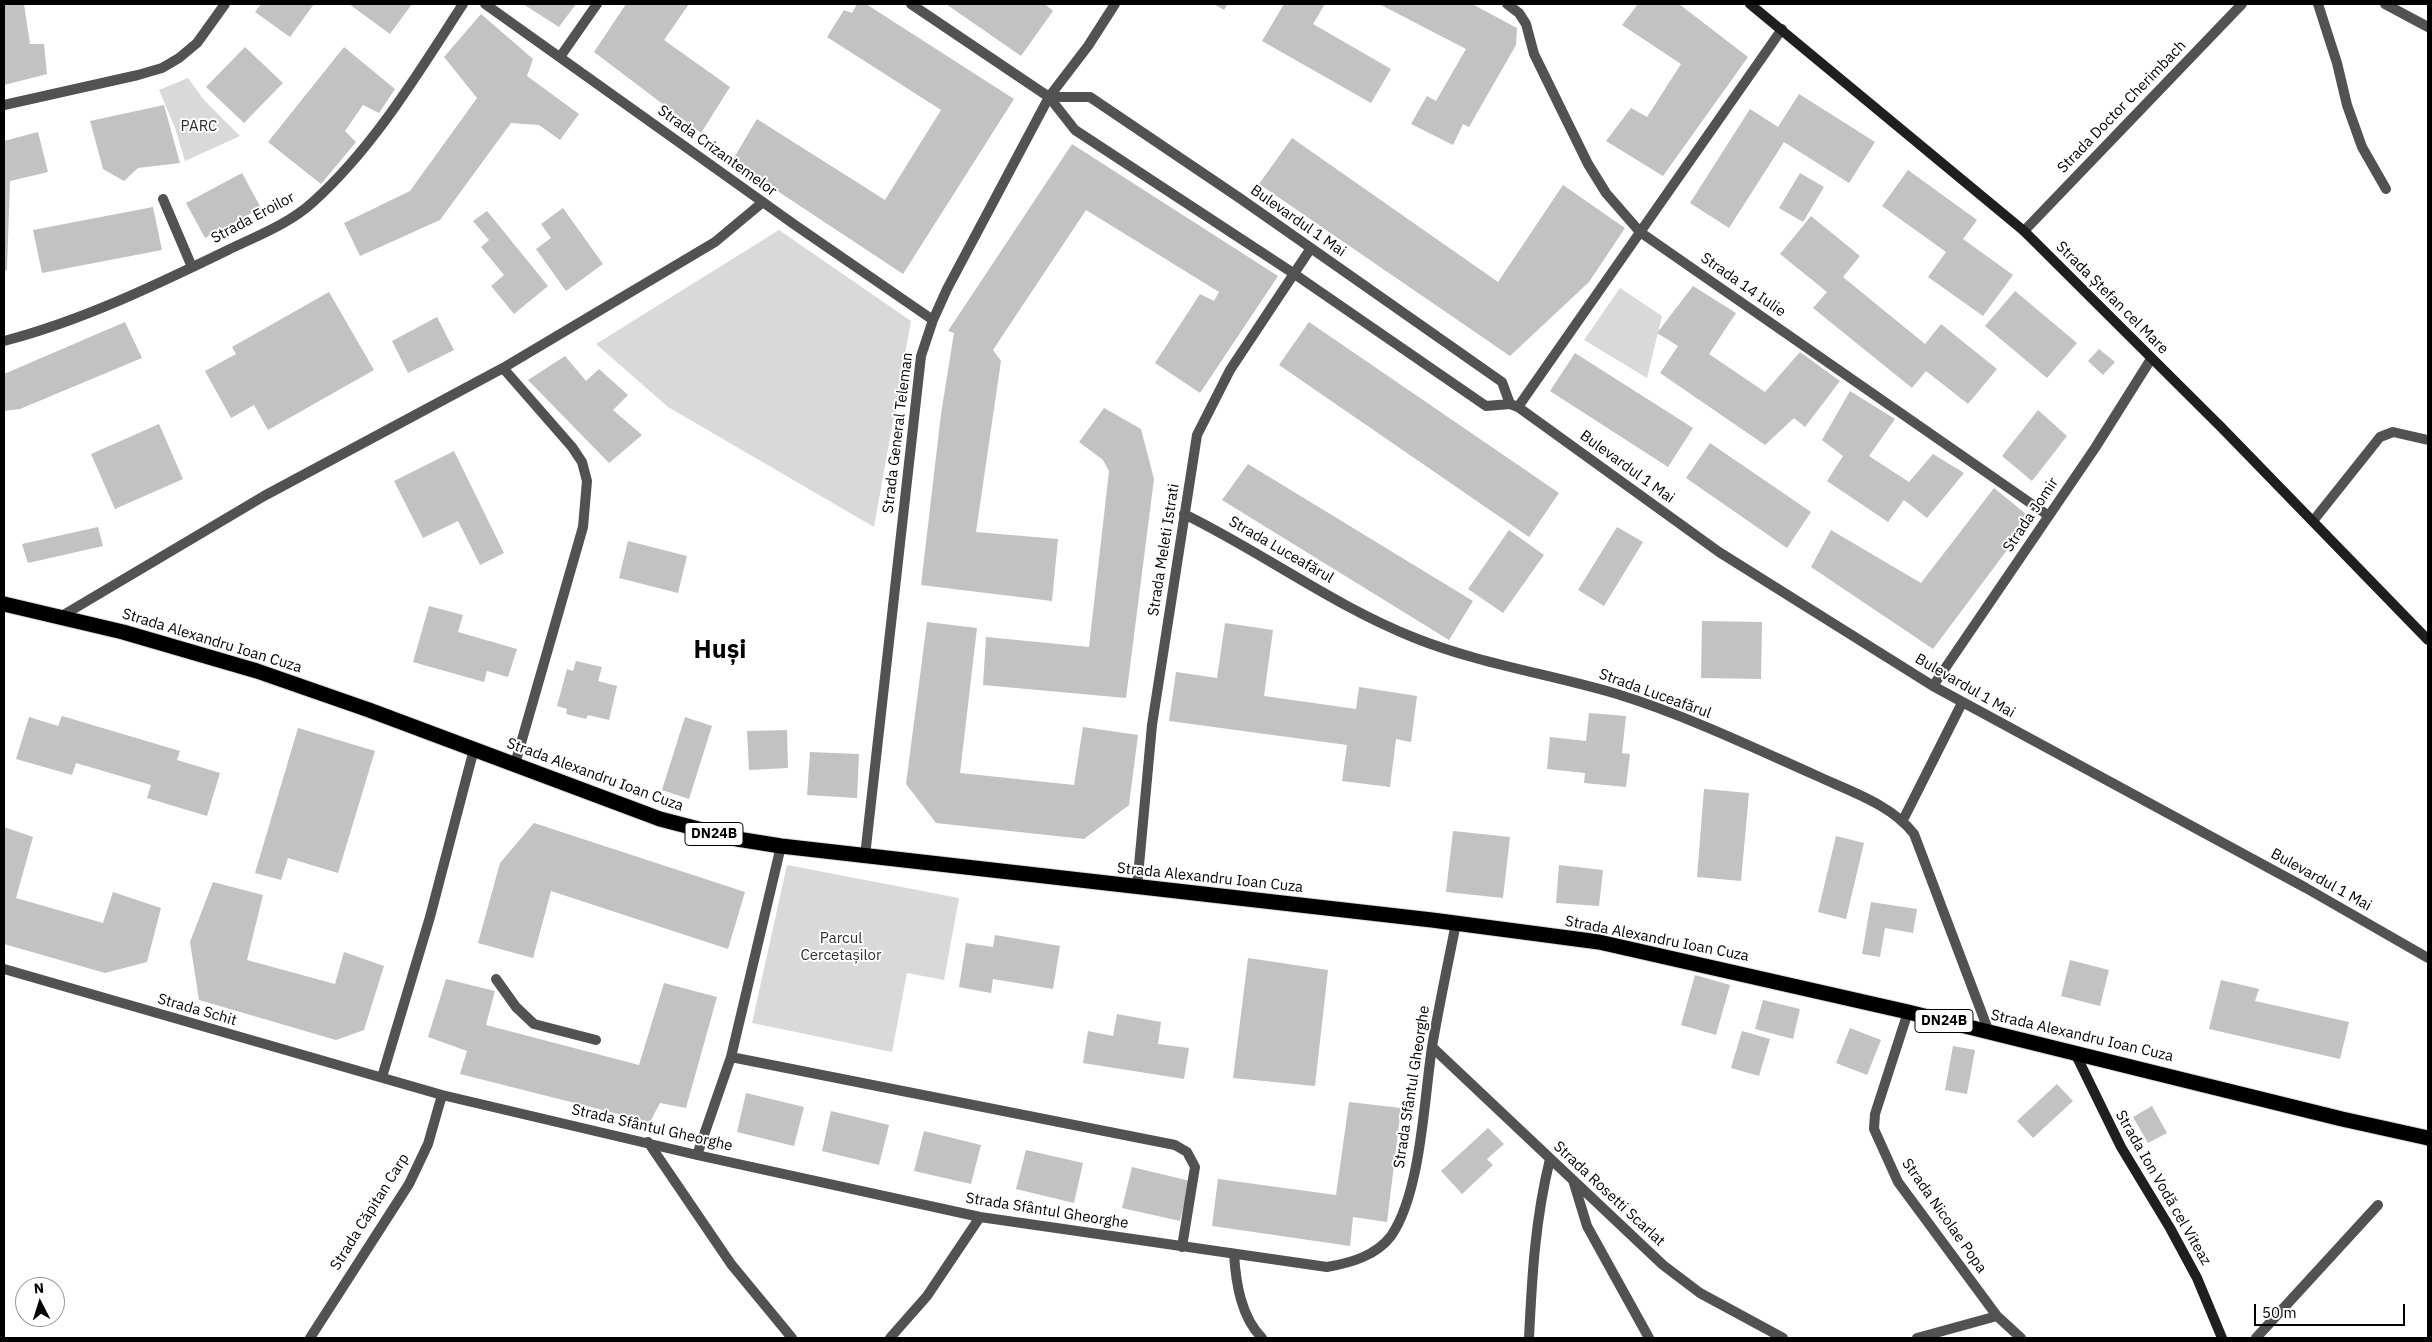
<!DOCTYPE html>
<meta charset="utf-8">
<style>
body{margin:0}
#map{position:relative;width:2432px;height:1342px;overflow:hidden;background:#fff;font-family:"IBM Plex Sans",sans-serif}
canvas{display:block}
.frame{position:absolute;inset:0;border:5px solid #000;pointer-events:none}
.north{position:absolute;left:15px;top:1277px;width:50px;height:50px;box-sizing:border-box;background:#fff;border:1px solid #999;border-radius:50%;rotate:355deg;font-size:14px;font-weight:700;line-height:20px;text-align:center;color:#000}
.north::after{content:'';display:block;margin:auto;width:18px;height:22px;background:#000;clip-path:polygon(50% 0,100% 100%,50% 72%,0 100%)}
.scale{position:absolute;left:2254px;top:1304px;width:151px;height:22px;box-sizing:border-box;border:2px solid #000;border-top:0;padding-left:6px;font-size:15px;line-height:18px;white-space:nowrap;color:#000;-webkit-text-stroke:4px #fff;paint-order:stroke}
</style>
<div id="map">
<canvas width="2432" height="1342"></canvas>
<div class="frame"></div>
<div class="north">N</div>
<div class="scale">50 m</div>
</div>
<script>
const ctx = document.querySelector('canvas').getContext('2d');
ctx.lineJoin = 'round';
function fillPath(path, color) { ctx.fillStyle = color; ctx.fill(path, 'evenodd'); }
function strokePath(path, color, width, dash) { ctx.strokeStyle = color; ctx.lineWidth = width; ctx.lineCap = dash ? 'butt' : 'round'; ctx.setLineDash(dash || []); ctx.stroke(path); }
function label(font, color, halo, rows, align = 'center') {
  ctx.font = font + ' "IBM Plex Sans",sans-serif'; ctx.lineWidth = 4; ctx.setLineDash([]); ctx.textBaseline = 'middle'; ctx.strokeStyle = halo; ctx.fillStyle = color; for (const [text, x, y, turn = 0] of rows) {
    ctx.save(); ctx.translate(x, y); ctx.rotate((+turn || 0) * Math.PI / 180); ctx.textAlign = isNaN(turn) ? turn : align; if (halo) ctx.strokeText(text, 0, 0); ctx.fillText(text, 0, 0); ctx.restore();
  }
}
const green = new Path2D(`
 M 188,78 L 204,100 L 240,136 L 185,161 L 175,128 L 159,90 Z
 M 779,230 L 911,321 L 874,527 L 668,407 L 596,344 Z
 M 1620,288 L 1662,316 L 1647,378 L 1584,340 Z
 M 787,865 L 959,898 L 944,980 L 907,973 L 892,1052 L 752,1023 Z`);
const building = new Path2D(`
 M 4,4 L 24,4 L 30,44 L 44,44 L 47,74 L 4,85 Z
 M 261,4 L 314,4 L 290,37 L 255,12 Z
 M 349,4 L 412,4 L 390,34 Z
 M 523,4 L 576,4 L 559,27 Z
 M 626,4 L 689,4 L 664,40 L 730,87 L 701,133 L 594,52 Z
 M 857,4 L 866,4 L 1014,99 L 903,274 L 732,161 L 757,119 L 885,200 L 941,110 L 827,37 L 844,10 L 852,13 Z
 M 946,4 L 1045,4 L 1053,11 L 1021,56 Z
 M 1214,4 L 1228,4 L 1224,10 Z
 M 1284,4 L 1325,4 L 1313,24 L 1391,69 L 1371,103 L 1262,41 Z
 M 1379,4 L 1472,4 L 1517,28 L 1516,45 L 1469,127 L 1463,124 L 1453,145 L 1411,124 L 1427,96 L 1436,101 L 1466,49 Z
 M 1638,4 L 1679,4 L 1748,57 L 1663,176 L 1606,141 L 1631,108 L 1647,117 L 1681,64 L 1622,25 Z
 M 481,14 L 533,59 L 527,76 L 579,114 L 560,140 L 539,125 L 511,123 L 440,220 L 360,256 L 344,223 L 410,191 L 477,98 L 444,57 Z
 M 245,47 L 283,83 L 244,123 L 206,87 Z
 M 344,47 L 395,89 L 379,113 L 363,105 L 345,131 L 356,142 L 321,184 L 268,142 Z
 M 1799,94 L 1875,142 L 1849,183 L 1784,142 L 1729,228 L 1690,203 L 1750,109 L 1778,127 Z
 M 164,105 L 180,163 L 138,168 L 124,181 L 103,169 L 90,121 Z
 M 38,132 L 48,172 L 10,181 L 7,270 L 4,271 L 4,141 Z
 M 1292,138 L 1498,282 L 1563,185 L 1625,228 L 1589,282 L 1510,356 L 1259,184 Z
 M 1072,144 L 1278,276 L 1200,393 L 1155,363 L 1200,294 L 1214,301 L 1219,292 L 1086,210 L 993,350 L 1001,361 L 976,532 L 1058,539 L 1052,601 L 921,585 L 941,414 L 954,333 L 948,331 Z
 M 1908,170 L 1977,220 L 1963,239 L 2013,275 L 1983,316 L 1928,277 L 1946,252 L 1882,206 Z
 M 242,173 L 261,208 L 205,238 L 186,203 Z
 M 1800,173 L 1824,187 L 1803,222 L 1779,208 Z
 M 153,207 L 162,250 L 42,273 L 33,230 Z
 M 563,208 L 603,264 L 566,291 L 536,249 L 551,238 L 541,224 Z
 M 487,211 L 548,286 L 514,314 L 491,286 L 504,275 L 481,247 L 489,240 L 473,221 Z
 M 1811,216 L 1860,256 L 1843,277 L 1925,344 L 1941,324 L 1997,369 L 1968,404 L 1926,371 L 1912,388 L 1813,308 L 1827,292 L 1780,254 Z
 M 1693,286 L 1736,313 L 1709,354 L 1765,392 L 1800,352 L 1840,381 L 1805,427 L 1794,418 L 1765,445 L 1660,373 L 1678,346 L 1657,333 Z
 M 2015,291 L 2077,343 L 2047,378 L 1985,326 Z
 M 329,292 L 374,370 L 268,430 L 254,405 L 231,418 L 205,371 L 236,354 L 232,347 Z
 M 437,317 L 454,350 L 408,373 L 392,341 Z
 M 125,322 L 142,358 L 20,409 L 4,411 L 4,374 Z
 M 1309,322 L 1559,493 L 1529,537 L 1279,365 Z
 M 2099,349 L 2115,362 L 2103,375 L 2088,361 Z
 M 1575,353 L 1693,428 L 1668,467 L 1550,391 Z
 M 565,356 L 586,381 L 599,369 L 628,395 L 613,410 L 642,435 L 609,463 L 528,380 Z
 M 1850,391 L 1895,419 L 1869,456 L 1909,482 L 1933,454 L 1964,473 L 1927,518 L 1904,500 L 1888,522 L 1827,481 L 1843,456 L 1822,440 Z
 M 1104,408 L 1141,429 L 1154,479 L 1126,698 L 983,685 L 986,637 L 1089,647 L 1109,471 L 1103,460 L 1079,442 Z
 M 2038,410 L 2067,436 L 2032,481 L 2002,456 Z
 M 159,424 L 183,479 L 115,509 L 91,454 Z
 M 1710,443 L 1811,512 L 1787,548 L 1686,478 Z
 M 454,451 L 504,553 L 480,565 L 458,521 L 423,538 L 394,481 Z
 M 1248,464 L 1473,601 L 1449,640 L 1222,500 Z
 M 1994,488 L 2031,518 L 1933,649 L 1811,567 L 1831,530 L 1921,583 Z
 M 98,527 L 103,546 L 28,563 L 22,544 Z
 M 1617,527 L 1643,542 L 1604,606 L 1578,590 Z
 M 1509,530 L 1544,555 L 1503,613 L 1468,589 Z
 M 628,541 L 687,556 L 678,593 L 619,578 Z
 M 429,606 L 463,615 L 458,632 L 517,649 L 508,677 L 487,671 L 484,682 L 413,662 Z
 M 1702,621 L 1762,622 L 1761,679 L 1701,678 Z
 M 927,622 L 977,628 L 960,773 L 1074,785 L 1083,727 L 1138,735 L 1129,805 L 1084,839 L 936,823 L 906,784 Z
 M 1225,623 L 1273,630 L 1264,696 L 1356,709 L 1359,687 L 1417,696 L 1411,742 L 1396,739 L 1390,787 L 1342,781 L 1347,745 L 1169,721 L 1176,672 L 1217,678 Z
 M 576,661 L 602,667 L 598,681 L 617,686 L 609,720 L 588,715 L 586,719 L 566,714 L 567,709 L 557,706 L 567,669 L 573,671 Z
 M 1589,713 L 1626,716 L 1622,753 L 1630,754 L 1626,787 L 1584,783 L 1585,773 L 1547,769 L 1550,737 L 1586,741 Z
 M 62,716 L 180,751 L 177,760 L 220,773 L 207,816 L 147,798 L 151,785 L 76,763 L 72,775 L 16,759 L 29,717 L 58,726 Z
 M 685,717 L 712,726 L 689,799 L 662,790 Z
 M 298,728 L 375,751 L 338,873 L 288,858 L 281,880 L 255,873 Z
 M 787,730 L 788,768 L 749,770 L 747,731 Z
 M 810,752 L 859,754 L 857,798 L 807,795 Z
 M 1704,789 L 1749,793 L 1741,881 L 1697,877 Z
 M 534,823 L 745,892 L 728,949 L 551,891 L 533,958 L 478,943 L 500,863 Z
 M 4,827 L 33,837 L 16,898 L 103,923 L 113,892 L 161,908 L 147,962 L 105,973 L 4,944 Z
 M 1453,831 L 1510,837 L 1503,898 L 1446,892 Z
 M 1836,836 L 1864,843 L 1846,919 L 1818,912 Z
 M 1559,865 L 1603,870 L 1599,906 L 1556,903 Z
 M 213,882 L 263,895 L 247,960 L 335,984 L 344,952 L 384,966 L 364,1030 L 336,1040 L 199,1000 L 190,942 Z
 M 1871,902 L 1917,909 L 1913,933 L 1885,928 L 1880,957 L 1862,954 Z
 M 995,935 L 1060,946 L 1053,989 L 993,979 L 991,993 L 959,987 L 966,943 L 993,947 Z
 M 1248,958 L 1328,970 L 1315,1086 L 1233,1078 Z
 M 2070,960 L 2109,970 L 2100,1006 L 2061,996 Z
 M 1695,975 L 1730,985 L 1716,1035 L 1681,1025 Z
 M 446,979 L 495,991 L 486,1025 L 639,1065 L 664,983 L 717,997 L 686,1108 L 660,1103 L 650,1122 L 460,1074 L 467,1051 L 428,1037 Z
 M 2221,980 L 2259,989 L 2255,1001 L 2349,1022 L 2340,1059 L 2209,1029 Z
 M 1763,1000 L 1800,1009 L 1793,1039 L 1755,1029 Z
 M 1117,1014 L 1161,1022 L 1158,1044 L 1189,1048 L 1184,1079 L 1083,1063 L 1088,1031 L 1113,1036 Z
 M 1850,1028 L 1881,1040 L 1867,1075 L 1836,1063 Z
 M 1742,1031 L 1770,1039 L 1759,1076 L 1731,1068 Z
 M 1953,1046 L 1975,1050 L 1967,1094 L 1945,1090 Z
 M 2057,1084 L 2073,1101 L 2033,1138 L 2017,1121 Z
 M 746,1093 L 804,1107 L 794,1146 L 737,1132 Z
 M 1349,1102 L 1401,1108 L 1387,1222 L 1353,1217 L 1350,1246 L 1212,1226 L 1218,1179 L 1336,1195 Z
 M 2152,1106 L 2167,1133 L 2148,1143 L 2133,1117 Z
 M 831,1111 L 889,1125 L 879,1165 L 822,1151 Z
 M 1488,1128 L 1504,1144 L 1487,1159 L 1493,1165 L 1462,1194 L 1441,1171 Z
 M 924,1131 L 981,1145 L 971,1184 L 914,1171 Z
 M 1026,1150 L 1083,1163 L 1074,1203 L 1016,1189 Z
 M 1132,1167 L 1190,1181 L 1180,1221 L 1122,1208 Z`);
const street = new Path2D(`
 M 485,4 L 795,225 L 933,320
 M 911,4 L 1049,97 L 1075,130 L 1293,273 L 1486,406 L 1510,404 L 1518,407 L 1719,552 L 1933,686 L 2306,888 L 2428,958
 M 1507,4 L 1519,13 L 1526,24 L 1534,54 L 1588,164 L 1606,193 L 1640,232 L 2049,516
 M 2318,4 L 2337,63 L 2347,105 L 2362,147 L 2386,189
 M 2385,4 L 2428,27
 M 560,57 L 597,4
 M 1049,97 L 1090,97 L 1241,199 L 1502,382 L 1510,404
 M 4,105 L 138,75 L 162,68 L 179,58 L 197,43 L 225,4
 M 163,199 L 192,267
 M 2024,231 L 2242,4
 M 4,341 C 81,321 156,285 228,250 C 257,236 289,224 313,202 C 375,146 418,73 463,4
 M 503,368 L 572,447 L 582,462 L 587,481 L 583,527 L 515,764
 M 1518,407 L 1782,29
 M 1184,514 C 1262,552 1334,606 1415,638 C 1480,664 1550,674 1617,694 C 1685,715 1750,746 1815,775 C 1849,791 1891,804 1914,834 L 1989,1032
 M 2313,521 L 2380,437 L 2393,432 L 2428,440
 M 60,617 L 264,496 L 503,368 L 715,242 L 763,202
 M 1933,686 L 2095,448 L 2151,359
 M 1903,820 L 1962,703
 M 865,856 L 921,356 L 933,320 L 947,289 L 1049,97 L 1088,46 L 1115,4
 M 1137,887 L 1152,725 L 1197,435 L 1230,370 L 1311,248
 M 4,969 L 442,1095 L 697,1155 L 980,1217 L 1327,1267 C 1350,1263 1376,1256 1391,1236 C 1421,1193 1424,1099 1432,1047 C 1439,1005 1448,964 1456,923
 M 496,979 L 516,1007 L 534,1024 L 596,1040
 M 1908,1012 L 1875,1114 L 1874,1129 L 1898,1182 L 1997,1316 L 2021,1338
 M 1432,1047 L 1663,1265 L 1700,1293 L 1783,1338
 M 731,1057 L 1175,1145 L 1187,1152 L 1195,1167 L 1182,1247
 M 382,1077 L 430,917 L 474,749
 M 648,1142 L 731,1264 L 792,1338
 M 697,1155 L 731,1057 L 781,846
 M 1573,1180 L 1587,1226 L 1649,1338
 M 1234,1255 C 1236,1283 1241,1317 1262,1338
 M 310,1338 L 409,1184 L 428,1144 L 442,1095
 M 890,1338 L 927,1296 L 980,1217
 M 1529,1338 C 1532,1276 1535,1220 1550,1159
 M 1917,1338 L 1997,1316
 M 2256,1338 L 2378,1205`);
const secondary = new Path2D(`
 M 1750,4 L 2024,231 L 2222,428 L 2428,640
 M 2075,1053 L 2121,1147 L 2170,1228 L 2197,1278 L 2222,1338`);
const highway = new Path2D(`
 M 4,604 L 123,632 L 257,671 L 369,710 L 660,819 L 737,839 L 781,846 L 1432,920 L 1599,942 L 1908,1012 L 2342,1119 L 2428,1138`);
const shields = [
 [714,834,58],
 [1944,1021,58]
];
const shieldNames = [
 ["DN24B",714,834],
 ["DN24B",1944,1021]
];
const streetNames = [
 ["Strada Doctor Cherimbach",2122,107,-46],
 ["Strada Crizantemelor",717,151,36],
 ["Strada Eroilor",253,218,-28],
 ["Bulevardul 1 Mai",1298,221,35],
 ["Strada 14 Iulie",1743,285,35],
 ["Strada Ștefan cel Mare",2112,298,45],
 ["Strada General Teleman",898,433,-83],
 ["Bulevardul 1 Mai",1627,467,36],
 ["Strada Jomir",2031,515,-56],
 ["Strada Meleti Istrati",1164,550,-81],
 ["Strada Luceafărul",1281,550,30],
 ["Strada Alexandru Ioan Cuza",212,641,17],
 ["Bulevardul 1 Mai",1965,686,30],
 ["Strada Luceafărul",1655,694,20],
 ["Strada Alexandru Ioan Cuza",595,775,20],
 ["Strada Alexandru Ioan Cuza",1210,878,6],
 ["Bulevardul 1 Mai",2321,880,29],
 ["Strada Alexandru Ioan Cuza",1657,939,11],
 ["Strada Schit",197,1010,16],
 ["Strada Alexandru Ioan Cuza",2082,1036,13],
 ["Strada Sfântul Gheorghe",1412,1087,-81],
 ["Strada Sfântul Gheorghe",652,1128,13],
 ["Strada Ion Vodă cel Viteaz",2163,1188,60],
 ["Strada Rosetti Scarlat",1609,1194,43],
 ["Strada Sfântul Gheorghe",1047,1211,9],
 ["Strada Căpitan Carp",370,1212,-58],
 ["Strada Nicolae Popa",1944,1216,55]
];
const parkNames = [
 ["PARC",199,127],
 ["Parcul",841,939],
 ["Cercetașilor",841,956]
];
const townNames = [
 ["Huși",720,651]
];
fillPath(green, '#d9d9d9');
fillPath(building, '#c2c2c2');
strokePath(highway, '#dbdbdb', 17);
strokePath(street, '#525252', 10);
strokePath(secondary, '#1f1f1f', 10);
strokePath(highway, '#000', 15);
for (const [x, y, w] of shields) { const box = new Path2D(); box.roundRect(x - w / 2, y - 11.5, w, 23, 4); ctx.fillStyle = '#fff'; ctx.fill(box); strokePath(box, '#000', 1); }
label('bold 14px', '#000', null, shieldNames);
label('15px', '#000', '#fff', streetNames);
label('15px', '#303030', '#fff', parkNames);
label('bold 25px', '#000', '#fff', townNames);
</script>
